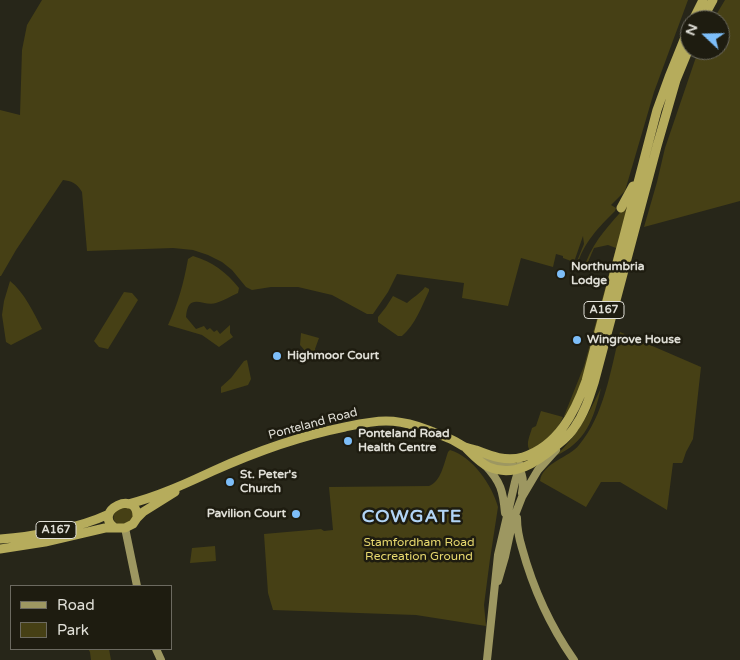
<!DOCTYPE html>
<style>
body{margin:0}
#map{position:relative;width:740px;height:660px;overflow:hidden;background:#272619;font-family:"Varela Round",sans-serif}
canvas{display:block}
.legend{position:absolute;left:10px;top:585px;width:162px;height:65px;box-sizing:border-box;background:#1e1c10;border:1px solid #6c6a60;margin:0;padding:6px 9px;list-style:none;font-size:15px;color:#e0dfd7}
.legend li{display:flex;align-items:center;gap:10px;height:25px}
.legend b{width:25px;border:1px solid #6c6a60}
.north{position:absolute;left:680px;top:10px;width:50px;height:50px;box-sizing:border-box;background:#1e1c10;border:1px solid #6c6a60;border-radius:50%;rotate:291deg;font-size:14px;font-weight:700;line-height:20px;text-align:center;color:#e0dfd7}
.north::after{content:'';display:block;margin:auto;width:18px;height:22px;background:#7dbef9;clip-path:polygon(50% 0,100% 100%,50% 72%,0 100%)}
</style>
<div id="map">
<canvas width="740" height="660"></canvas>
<ul class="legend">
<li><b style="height:6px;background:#9d9761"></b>Road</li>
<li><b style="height:14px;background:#464015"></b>Park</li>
</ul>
<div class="north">N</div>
</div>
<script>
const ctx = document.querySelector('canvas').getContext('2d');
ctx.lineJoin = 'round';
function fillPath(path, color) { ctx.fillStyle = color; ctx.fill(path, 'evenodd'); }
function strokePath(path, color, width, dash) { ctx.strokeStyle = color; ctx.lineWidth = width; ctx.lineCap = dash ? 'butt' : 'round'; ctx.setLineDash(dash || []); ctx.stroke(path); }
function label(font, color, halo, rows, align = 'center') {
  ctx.font = font + ' "Varela Round",sans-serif'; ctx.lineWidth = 5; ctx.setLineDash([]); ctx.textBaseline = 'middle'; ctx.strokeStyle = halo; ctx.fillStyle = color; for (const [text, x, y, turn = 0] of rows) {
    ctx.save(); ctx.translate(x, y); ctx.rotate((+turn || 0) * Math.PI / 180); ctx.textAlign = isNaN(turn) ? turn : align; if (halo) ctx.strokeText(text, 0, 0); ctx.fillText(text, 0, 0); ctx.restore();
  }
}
const green = new Path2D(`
 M 42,0 L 688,0 L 654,92 L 625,191 L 611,205 L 616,208 L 615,211 C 599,227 583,243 577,266 L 575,266 L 584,244 L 583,236 L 573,265 L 571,261 L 563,258 L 563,256 L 556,254 L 553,267 L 521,258 L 508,306 L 462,298 L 464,283 L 397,274 L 388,292 L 373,314 L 367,314 L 332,295 L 298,287 L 271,287 L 252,290 L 246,287 L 232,270 L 222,262 L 208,255 L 193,250 L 173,248 L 87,251 L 82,192 C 77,183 71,181 63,180 L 16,250 L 1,276 L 0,276 L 0,110 L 20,115 L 22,50 L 27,25 Z
 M 725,0 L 740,0 L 740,201 L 644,227 L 657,182 L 665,148 L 695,60 L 699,50 L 720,50 L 720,20 L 713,20 Z
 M 627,205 L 629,205 L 583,381 L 566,417 L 564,416 L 584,366 L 616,248 L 608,245 L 594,248 L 588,262 L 586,262 C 595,239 611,223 627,205 Z
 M 193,256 C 213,262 226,272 239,288 L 238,293 C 231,296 223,301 216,303 C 203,307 188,291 186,317 L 196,329 L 204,326 L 207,330 L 210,328 L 214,332 L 217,330 L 220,334 L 230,325 L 230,333 L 233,337 L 219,347 L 202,335 L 168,325 C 178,304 184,282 188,259 Z
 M 10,281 C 24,292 34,313 42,329 L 11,345 L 6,342 L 2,315 L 4,301 Z
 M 425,287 L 429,289 L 429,291 C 422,306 415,325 402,336 L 398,336 L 378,322 L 378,317 L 386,307 L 393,296 L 407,303 C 413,297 420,294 425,287 Z
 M 124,292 L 132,293 L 138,300 L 108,349 L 99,347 L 94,341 Z
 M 620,332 L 701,367 L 693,439 L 686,452 L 683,461 L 682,463 L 673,463 L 667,510 L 620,482 L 601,482 L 586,507 L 540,481 C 542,463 570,457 579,445 C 604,416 611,369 620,332 Z
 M 301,333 L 319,338 L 315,349 L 316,353 L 308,354 L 300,345 Z
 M 247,360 L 251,379 L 248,385 L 221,393 L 221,387 L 231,378 L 244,361 Z
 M 601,388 C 594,418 586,443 555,456 C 577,437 589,413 601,388 Z
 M 541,411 L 563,417 C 557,432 545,443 530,450 L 529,449 C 526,443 530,435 532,428 L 536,426 Z
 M 450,450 C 473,457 492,485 498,507 L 490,559 L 484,605 L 486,626 L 416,615 L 273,610 L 268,593 L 264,534 L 321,529 L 324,531 L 333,530 L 329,487 L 429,486 C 441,482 444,463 448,452 Z
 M 129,507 L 134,515 L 130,523 L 119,525 C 111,520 113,515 117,509 Z
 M 215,546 L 216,561 L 190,563 L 192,548 Z
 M 88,649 L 109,649 L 111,660 L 91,660 L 90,652 Z`);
const major = new Path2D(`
 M 479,455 C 496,475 529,450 522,493
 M 485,465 C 501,482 503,491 505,513
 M 517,518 C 517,528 519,538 522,548 C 533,588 550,626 574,660
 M 125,528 L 137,586
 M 498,581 L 505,557 L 513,520 L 522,497 L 538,470 L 556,450
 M 156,649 L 161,660
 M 487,660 L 498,555 L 515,482 L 520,465`);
const highway = new Path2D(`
 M 693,20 L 703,0
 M 702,20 L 713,0
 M 621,208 L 633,186
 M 466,448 C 473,455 480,463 489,467 C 514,478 537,462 555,447 C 562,441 569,436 574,428 C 584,414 589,399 594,383 L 657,146 L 676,80 L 690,46
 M 128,504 C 157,497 185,484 213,471 C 255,452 300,436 345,427 C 359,424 372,421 386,421 C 408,421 429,430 448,438 C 454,440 459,444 465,447 C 468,448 472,449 476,450 C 491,456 506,462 523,457 C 558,446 575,412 586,381 L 657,110 L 669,77 L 690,25
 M 115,528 C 91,511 139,488 137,518
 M 0,539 C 33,537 79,528 109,514
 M 0,549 L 45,542 L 105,528 L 125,528 L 133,524 L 137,518 L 143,512 L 175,492`);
const markers = [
 [561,274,5,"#7dbef9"],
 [577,340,5,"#7dbef9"],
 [277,356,5,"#7dbef9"],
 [348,441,5,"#7dbef9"],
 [230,482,5,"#7dbef9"],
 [296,514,5,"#7dbef9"]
];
const shields = [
 [604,310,40],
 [56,530,40]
];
const shieldNames = [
 ["A167",604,310],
 ["A167",56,530]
];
const poiNames = [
 ["Northumbria",571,267],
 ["Lodge",571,281],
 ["Wingrove House",587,340],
 ["Highmoor Court",287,356],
 ["Ponteland Road",358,434],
 ["Health Centre",358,448],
 ["St. Peter's",240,475],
 ["Church",240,489],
 ["Pavilion Court",286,514,"right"]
];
const streetNames = [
 ["Ponteland Road",313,424,-15]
];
const parkNames = [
 ["Stamfordham Road",419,543],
 ["Recreation Ground",419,557]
];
const districtNames = [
 ["COWGATE",412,517]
];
fillPath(green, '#464015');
strokePath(major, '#9d9761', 8);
strokePath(highway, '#b6ac5c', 9);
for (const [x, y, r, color] of markers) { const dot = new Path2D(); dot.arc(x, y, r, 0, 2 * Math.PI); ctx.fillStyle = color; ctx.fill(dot); strokePath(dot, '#1e1c10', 2); }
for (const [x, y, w] of shields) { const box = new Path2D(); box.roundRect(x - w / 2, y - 8.5, w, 17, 4); ctx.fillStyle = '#1e1c10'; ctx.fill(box); strokePath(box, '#e0dfd7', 1); }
label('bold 11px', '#e0dfd7', null, shieldNames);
label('bold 12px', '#e0dfd7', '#1e1c10', poiNames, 'left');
label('12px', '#e0dfd7', '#1e1c10', streetNames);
label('12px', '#e7d86e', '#1e1c10', parkNames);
ctx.letterSpacing = '1px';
label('bold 18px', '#b1d4f5', '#1e1c10', districtNames);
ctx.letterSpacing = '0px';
</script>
